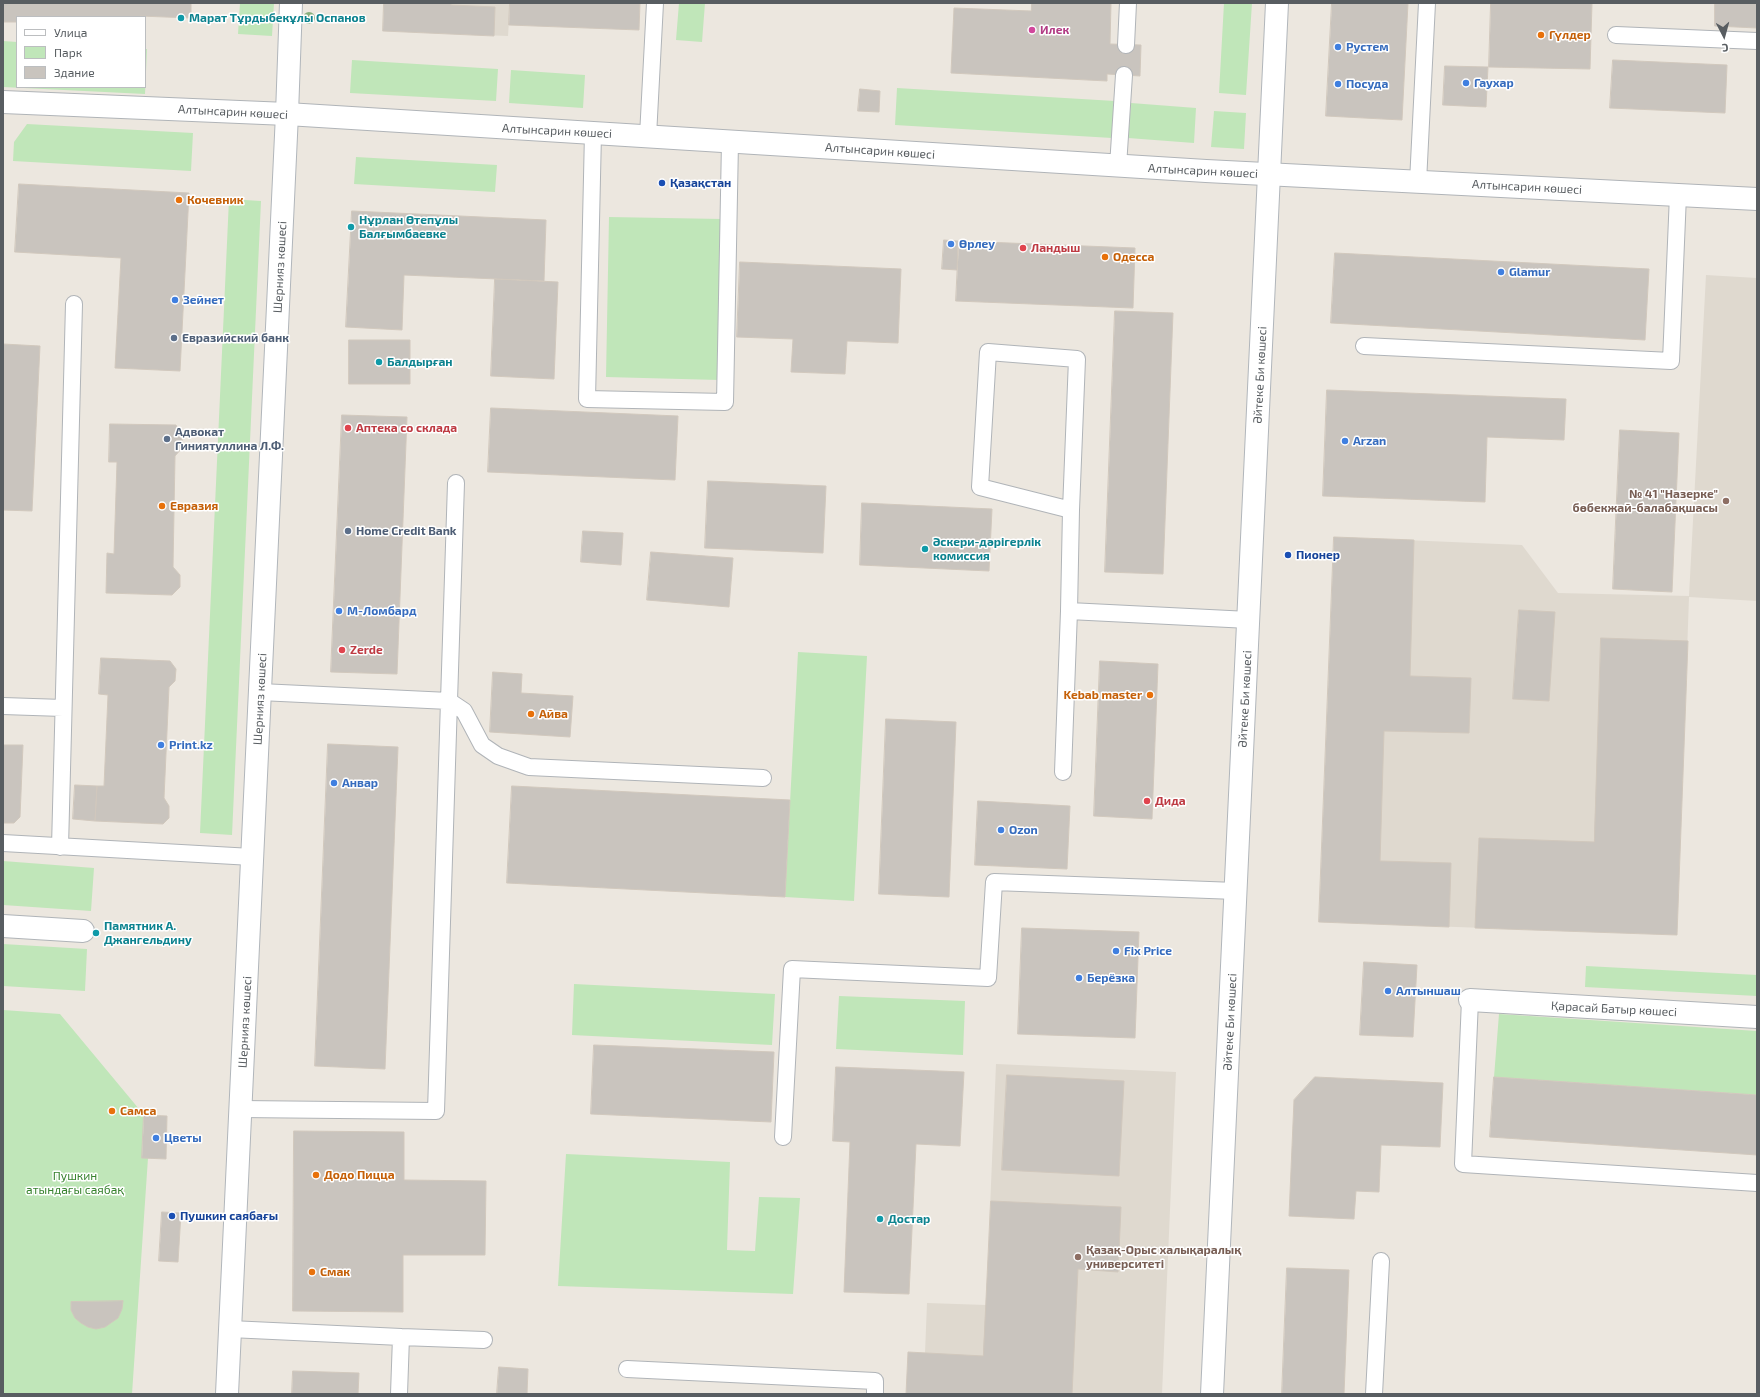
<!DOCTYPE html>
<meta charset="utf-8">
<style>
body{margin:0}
#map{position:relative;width:1760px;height:1397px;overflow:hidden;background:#ece7df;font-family:"Exo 2",sans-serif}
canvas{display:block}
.frame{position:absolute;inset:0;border:4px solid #585d61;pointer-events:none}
.legend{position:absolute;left:16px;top:16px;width:130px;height:72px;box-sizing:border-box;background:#fff;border:1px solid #bcbec0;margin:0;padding:5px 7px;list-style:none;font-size:12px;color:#585d61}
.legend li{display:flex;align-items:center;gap:8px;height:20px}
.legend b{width:20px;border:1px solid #bcbec0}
.north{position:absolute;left:1704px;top:16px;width:40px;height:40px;-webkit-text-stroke:3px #fff;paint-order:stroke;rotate:174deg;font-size:11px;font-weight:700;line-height:16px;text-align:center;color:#585d61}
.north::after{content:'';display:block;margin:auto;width:14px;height:18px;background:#585d61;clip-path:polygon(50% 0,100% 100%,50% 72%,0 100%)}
</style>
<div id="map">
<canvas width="1760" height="1397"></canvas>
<div class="frame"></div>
<ul class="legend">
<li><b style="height:5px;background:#fff"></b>Улица</li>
<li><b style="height:11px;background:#c0e6b9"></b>Парк</li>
<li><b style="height:11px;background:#c9c4be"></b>Здание</li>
</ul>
<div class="north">С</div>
</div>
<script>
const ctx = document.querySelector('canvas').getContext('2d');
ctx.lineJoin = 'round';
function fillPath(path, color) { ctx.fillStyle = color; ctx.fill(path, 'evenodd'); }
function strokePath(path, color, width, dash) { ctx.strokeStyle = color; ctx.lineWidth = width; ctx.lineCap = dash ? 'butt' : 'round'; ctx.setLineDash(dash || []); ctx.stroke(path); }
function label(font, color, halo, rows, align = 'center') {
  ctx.font = font + ' "Exo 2",sans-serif'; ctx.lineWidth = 3; ctx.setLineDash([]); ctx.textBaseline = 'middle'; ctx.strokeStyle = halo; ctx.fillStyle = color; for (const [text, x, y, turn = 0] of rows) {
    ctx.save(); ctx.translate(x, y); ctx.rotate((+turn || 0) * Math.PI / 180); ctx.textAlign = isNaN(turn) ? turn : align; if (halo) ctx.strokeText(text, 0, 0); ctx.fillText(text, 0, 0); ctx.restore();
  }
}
const education = new Path2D(`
 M 384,3 L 510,3 L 508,36 L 383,31 Z
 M 1706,275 L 1757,278 L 1757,601 L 1689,597 L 1677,935 L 1319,922 L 1334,537 L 1522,545 L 1558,593 L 1689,596 Z
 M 996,1064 L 1176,1072 L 1162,1394 L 906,1394 L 925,1353 L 927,1303 L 986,1305 Z`);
const green = new Path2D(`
 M 240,3 L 274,3 L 272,36 L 238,34 Z
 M 679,3 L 705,3 L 702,42 L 676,40 Z
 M 1224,3 L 1252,3 L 1246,95 L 1219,93 Z
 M 3,41 L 17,42 L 17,87 L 145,87 L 145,49 L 147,49 L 145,94 L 3,87 Z
 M 352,60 L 498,69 L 496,101 L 350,93 Z
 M 511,70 L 585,75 L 583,108 L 509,103 Z
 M 897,88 L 1115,101 L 1112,138 L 895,125 Z
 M 1131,103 L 1196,108 L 1194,143 L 1128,138 Z
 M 1214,111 L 1246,113 L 1244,149 L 1211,147 Z
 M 27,124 L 193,133 L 191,171 L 13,161 L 14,142 Z
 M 356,157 L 497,165 L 495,192 L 354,184 Z
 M 229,199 L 261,201 L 232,835 L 200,833 Z
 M 609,217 L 722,219 L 719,380 L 606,377 Z
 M 798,652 L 867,656 L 854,901 L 785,897 Z
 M 3,861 L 94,868 L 91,911 L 3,905 Z
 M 3,944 L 87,949 L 85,991 L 3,986 Z
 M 1586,966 L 1757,975 L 1757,996 L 1585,987 Z
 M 574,984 L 775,994 L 772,1045 L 572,1035 Z
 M 839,996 L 965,1001 L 963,1055 L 836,1049 Z
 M 3,1010 L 60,1014 L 144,1115 L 142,1158 L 148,1158 L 132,1394 L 3,1394 Z
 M 1499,1014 L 1757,1031 L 1757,1095 L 1494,1077 Z
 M 566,1154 L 730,1162 L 727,1250 L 755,1251 L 759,1197 L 800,1198 L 793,1294 L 558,1286 Z`);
const building = new Path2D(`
 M 3,3 L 191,3 L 191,18 L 140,16 L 140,17 L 17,17 L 17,22 L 3,22 Z
 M 384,3 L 451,3 L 451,5 L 495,7 L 494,36 L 383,31 Z
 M 510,3 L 640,3 L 639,30 L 509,25 Z
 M 1032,3 L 1111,3 L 1110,44 L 1141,45 L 1140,76 L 1107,74 L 1107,81 L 951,73 L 954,8 L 1031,11 Z
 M 1332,3 L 1408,3 L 1402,120 L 1326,116 Z
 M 1491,3 L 1592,3 L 1590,69 L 1489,67 Z
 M 1715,3 L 1757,3 L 1757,28 L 1715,26 Z
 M 1613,60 L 1727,65 L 1725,113 L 1610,108 Z
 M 1445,66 L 1488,67 L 1486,107 L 1443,105 Z
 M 860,89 L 880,91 L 879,112 L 858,111 Z
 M 19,184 L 189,193 L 180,371 L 115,368 L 121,258 L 15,252 Z
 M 352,211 L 546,220 L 544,281 L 404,275 L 402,330 L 346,327 Z
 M 944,240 L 958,241 L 957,270 L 942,269 Z
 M 959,241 L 1135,248 L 1133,308 L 956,301 Z
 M 1335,253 L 1649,269 L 1645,340 L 1331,323 Z
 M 740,262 L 901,269 L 898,343 L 847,341 L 845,374 L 791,372 L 793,339 L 737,337 Z
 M 495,279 L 558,282 L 554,379 L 491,376 Z
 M 1115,311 L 1173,313 L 1163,574 L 1105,572 Z
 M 349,340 L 410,340 L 410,384 L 349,384 Z
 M 3,344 L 40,346 L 32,511 L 3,510 Z
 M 1327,390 L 1566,399 L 1564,440 L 1487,437 L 1485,502 L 1323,496 Z
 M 491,408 L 678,416 L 675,480 L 488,472 Z
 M 342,415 L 407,417 L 397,674 L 331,672 Z
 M 110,424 L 176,425 L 182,436 L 182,448 L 175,456 L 173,567 L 180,575 L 180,587 L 172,595 L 106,593 L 107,553 L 114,554 L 117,462 L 109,462 Z
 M 1620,430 L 1679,433 L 1672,592 L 1613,589 Z
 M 708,481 L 826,486 L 823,553 L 705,548 Z
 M 862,503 L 992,509 L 989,571 L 860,565 Z
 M 583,531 L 623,533 L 621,565 L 581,562 Z
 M 1334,537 L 1414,540 L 1410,676 L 1471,678 L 1469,733 L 1384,731 L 1380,861 L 1451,863 L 1449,927 L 1319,922 Z
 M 651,552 L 733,558 L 729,607 L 647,600 Z
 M 1519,610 L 1555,612 L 1549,701 L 1513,699 Z
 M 1601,638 L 1688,641 L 1677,935 L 1475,928 L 1479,838 L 1594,842 Z
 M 101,658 L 170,661 L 176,669 L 175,681 L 169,687 L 164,798 L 169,806 L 169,818 L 163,824 L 95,821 L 97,786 L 104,786 L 108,695 L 99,694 Z
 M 1100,661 L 1158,664 L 1152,819 L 1094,816 Z
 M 493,672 L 522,674 L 521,693 L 573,696 L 570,737 L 490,732 Z
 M 886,719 L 956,722 L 949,897 L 879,894 Z
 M 328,744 L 398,747 L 385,1069 L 315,1066 Z
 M 3,745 L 23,745 L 20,817 L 14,823 L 3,823 Z
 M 75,785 L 97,786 L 95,821 L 73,819 Z
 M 512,786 L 790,800 L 785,897 L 507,883 Z
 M 978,801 L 1070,806 L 1067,869 L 975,865 Z
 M 1022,928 L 1139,932 L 1135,1038 L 1018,1034 Z
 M 1364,962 L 1417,965 L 1413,1037 L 1360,1035 Z
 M 594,1045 L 774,1052 L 771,1122 L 591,1114 Z
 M 836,1067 L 964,1072 L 960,1146 L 916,1144 L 909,1294 L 844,1292 L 850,1142 L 833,1141 Z
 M 1007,1075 L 1124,1081 L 1119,1176 L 1002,1170 Z
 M 1315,1077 L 1443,1083 L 1440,1147 L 1381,1145 L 1379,1192 L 1356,1191 L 1354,1219 L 1289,1216 L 1294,1100 Z
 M 1494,1077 L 1757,1095 L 1757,1155 L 1490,1137 Z
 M 144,1115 L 167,1116 L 166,1159 L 142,1158 Z
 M 294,1131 L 404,1132 L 404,1180 L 486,1181 L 485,1255 L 403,1255 L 403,1312 L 293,1311 Z
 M 991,1201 L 1121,1207 L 1118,1272 L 1078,1269 L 1072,1394 L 906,1394 L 908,1352 L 983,1356 Z
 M 162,1212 L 181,1213 L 178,1262 L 159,1261 Z
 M 1287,1268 L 1349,1270 L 1344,1394 L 1282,1394 Z
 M 123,1301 L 122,1309 L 118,1318 L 105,1327 L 96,1329 L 88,1327 L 81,1323 L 75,1318 L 71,1310 L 71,1302 Z
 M 499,1367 L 528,1369 L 527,1394 L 497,1394 Z
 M 293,1371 L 359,1373 L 358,1394 L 292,1394 Z`);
const lane = new Path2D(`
 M 1616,35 L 1757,41
 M 1126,45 L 1128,3
 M 593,133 L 587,399 L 725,402 L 730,142
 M 648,136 L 655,3
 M 1118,166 L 1124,75
 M 1418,182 L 1427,3
 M 1364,346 L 1671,361 L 1678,195
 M 1071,510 L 980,487 L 988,352 L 1077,359 L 1071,510 L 1069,611 L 1249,620
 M 260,692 L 449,701 L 456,483
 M 449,701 L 464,711 L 482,745 L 498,756 L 529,767 L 763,778
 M 3,706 L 63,708
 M 1063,772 L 1069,611
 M 3,843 L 252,857
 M 60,847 L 74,304
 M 1470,1000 L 1463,1164 L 1757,1183
 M 240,1109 L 436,1111 L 449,701
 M 783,1137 L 792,969 L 988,978 L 994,882 L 1236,891
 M 230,1329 L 401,1337 L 399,1394
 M 401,1337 L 484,1340
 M 627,1369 L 875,1381 L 875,1394
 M 1374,1394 L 1381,1261`);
const street = new Path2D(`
 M 3,102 L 287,114 L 1206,171 L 1757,199
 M 3,926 L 83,931
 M 1470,1000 L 1757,1017`);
const secondary = new Path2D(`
 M 227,1394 L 287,114 L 291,3
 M 1212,1394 L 1277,3`);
const trees = [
 [309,18]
];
const markers = [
 [181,18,4,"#0f9aa8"],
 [1032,30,4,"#d1479c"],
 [1541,35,4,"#e8710a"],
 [1338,47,4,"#3f7fe0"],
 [1466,83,4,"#3f7fe0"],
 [1338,84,4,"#3f7fe0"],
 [662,183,4,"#1a4fb4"],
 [179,200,4,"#e8710a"],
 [351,227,4,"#0f9aa8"],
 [951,244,4,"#3f7fe0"],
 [1023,248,4,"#e0444e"],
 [1105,257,4,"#e8710a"],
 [1501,272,4,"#3f7fe0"],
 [175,300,4,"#3f7fe0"],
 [174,338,4,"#5c6f8a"],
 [379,362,4,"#0f9aa8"],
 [348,428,4,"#e0444e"],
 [167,439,4,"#5c6f8a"],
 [1345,441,4,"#3f7fe0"],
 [1726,501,4,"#8d6e63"],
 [162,506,4,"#e8710a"],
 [348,531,4,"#5c6f8a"],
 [925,549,4,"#0f9aa8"],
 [1288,555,4,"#1a4fb4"],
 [339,611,4,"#3f7fe0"],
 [342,650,4,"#e0444e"],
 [1150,695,4,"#e8710a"],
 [531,714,4,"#e8710a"],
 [161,745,4,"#3f7fe0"],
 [334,783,4,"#3f7fe0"],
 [1147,801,4,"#e0444e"],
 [1001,830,4,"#3f7fe0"],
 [96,933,4,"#0f9aa8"],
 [1116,951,4,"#3f7fe0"],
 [1079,978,4,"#3f7fe0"],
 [1388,991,4,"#3f7fe0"],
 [112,1111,4,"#e8710a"],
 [156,1138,4,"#3f7fe0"],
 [316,1175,4,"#e8710a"],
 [172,1216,4,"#1a4fb4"],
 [880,1219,4,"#0f9aa8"],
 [1078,1257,4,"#8d6e63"],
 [312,1272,4,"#e8710a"]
];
const cultureNames = [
 ["Марат Тұрдыбекұлы Оспанов",189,18],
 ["Нұрлан Өтепұлы",359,220],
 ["Балғымбаевке",359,234],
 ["Балдырған",387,362],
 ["Әскери-дәрігерлік",933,542],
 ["комиссия",933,556],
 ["Памятник А.",104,926],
 ["Джангельдину",104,940],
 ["Достар",888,1219]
];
const hotelNames = [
 ["Илек",1040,30]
];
const foodNames = [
 ["Гүлдер",1549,35],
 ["Кочевник",187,200],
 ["Одесса",1113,257],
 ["Евразия",170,506],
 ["Kebab master",1142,695,"right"],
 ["Айва",539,714],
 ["Самса",120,1111],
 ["Додо Пицца",324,1175],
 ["Смак",320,1272]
];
const shopNames = [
 ["Рустем",1346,47],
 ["Гаухар",1474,83],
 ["Посуда",1346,84],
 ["Өрлеу",959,244],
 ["Glamur",1509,272],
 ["Зейнет",183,300],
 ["Arzan",1353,441],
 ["М-Ломбард",347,611],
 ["Print.kz",169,745],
 ["Анвар",342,783],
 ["Ozon",1009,830],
 ["Fix Price",1124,951],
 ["Берёзка",1087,978],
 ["Алтыншаш",1396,991],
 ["Цветы",164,1138]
];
const streetNames = [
 ["Алтынсарин көшесі",233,112,3],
 ["Алтынсарин көшесі",557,131,3],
 ["Алтынсарин көшесі",880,151,4],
 ["Алтынсарин көшесі",1203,171,3],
 ["Алтынсарин көшесі",1527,187,3],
 ["Шернияз көшесі",280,267,-87],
 ["Әйтеке Би көшесі",1260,375,-87],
 ["Шернияз көшесі",260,699,-87],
 ["Әйтеке Би көшесі",1245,699,-87],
 ["Қарасай Батыр көшесі",1614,1009,3],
 ["Шернияз көшесі",245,1022,-87],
 ["Әйтеке Би көшесі",1230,1022,-87]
];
const transitNames = [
 ["Қазақстан",670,183],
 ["Пионер",1296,555],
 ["Пушкин саябағы",180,1216]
];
const healthNames = [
 ["Ландыш",1031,248],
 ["Аптека со склада",356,428],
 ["Zerde",350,650],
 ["Дида",1155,801]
];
const serviceNames = [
 ["Евразийский банк",182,338],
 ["Адвокат",175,432],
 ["Гиниятуллина Л.Ф.",175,446],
 ["Home Credit Bank",356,531]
];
const educationNames = [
 ["№ 41 \"Назерке\"",1718,494],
 ["бөбекжай-балабақшасы",1718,508],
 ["Қазақ-Орыс халықаралық",1086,1250,"left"],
 ["университеті",1086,1264,"left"]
];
const parkNames = [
 ["Пушкин",75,1176],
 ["атындағы саябақ",75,1190]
];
fillPath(education, '#dfd9cf');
fillPath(green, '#c0e6b9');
fillPath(building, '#c9c4be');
strokePath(building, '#d1c8bd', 1);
strokePath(lane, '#b0b4b8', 18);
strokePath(street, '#b0b4b8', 24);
strokePath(secondary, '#b1b6bb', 24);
strokePath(lane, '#fff', 16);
strokePath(street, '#fff', 22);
strokePath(secondary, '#fff', 22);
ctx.fillStyle = '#88af7e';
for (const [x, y] of trees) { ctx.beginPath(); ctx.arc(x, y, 6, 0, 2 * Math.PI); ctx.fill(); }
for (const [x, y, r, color] of markers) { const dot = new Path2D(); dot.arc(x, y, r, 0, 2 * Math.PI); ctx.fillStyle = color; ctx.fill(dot); strokePath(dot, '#fff', 1.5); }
label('bold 12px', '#0d838f', '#fff', cultureNames, 'left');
label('bold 12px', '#b23c85', '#fff', hotelNames, 'left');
label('bold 12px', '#c56008', '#fff', foodNames, 'left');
label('bold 12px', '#366cbe', '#fff', shopNames, 'left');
label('12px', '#585d61', '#fff', streetNames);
label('bold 12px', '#164399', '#fff', transitNames, 'left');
label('bold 12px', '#be3a42', '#fff', healthNames, 'left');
label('bold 12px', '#4e5e75', '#fff', serviceNames, 'left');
label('bold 12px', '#785e54', '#fff', educationNames, 'right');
label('12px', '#37822e', '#fff', parkNames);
</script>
